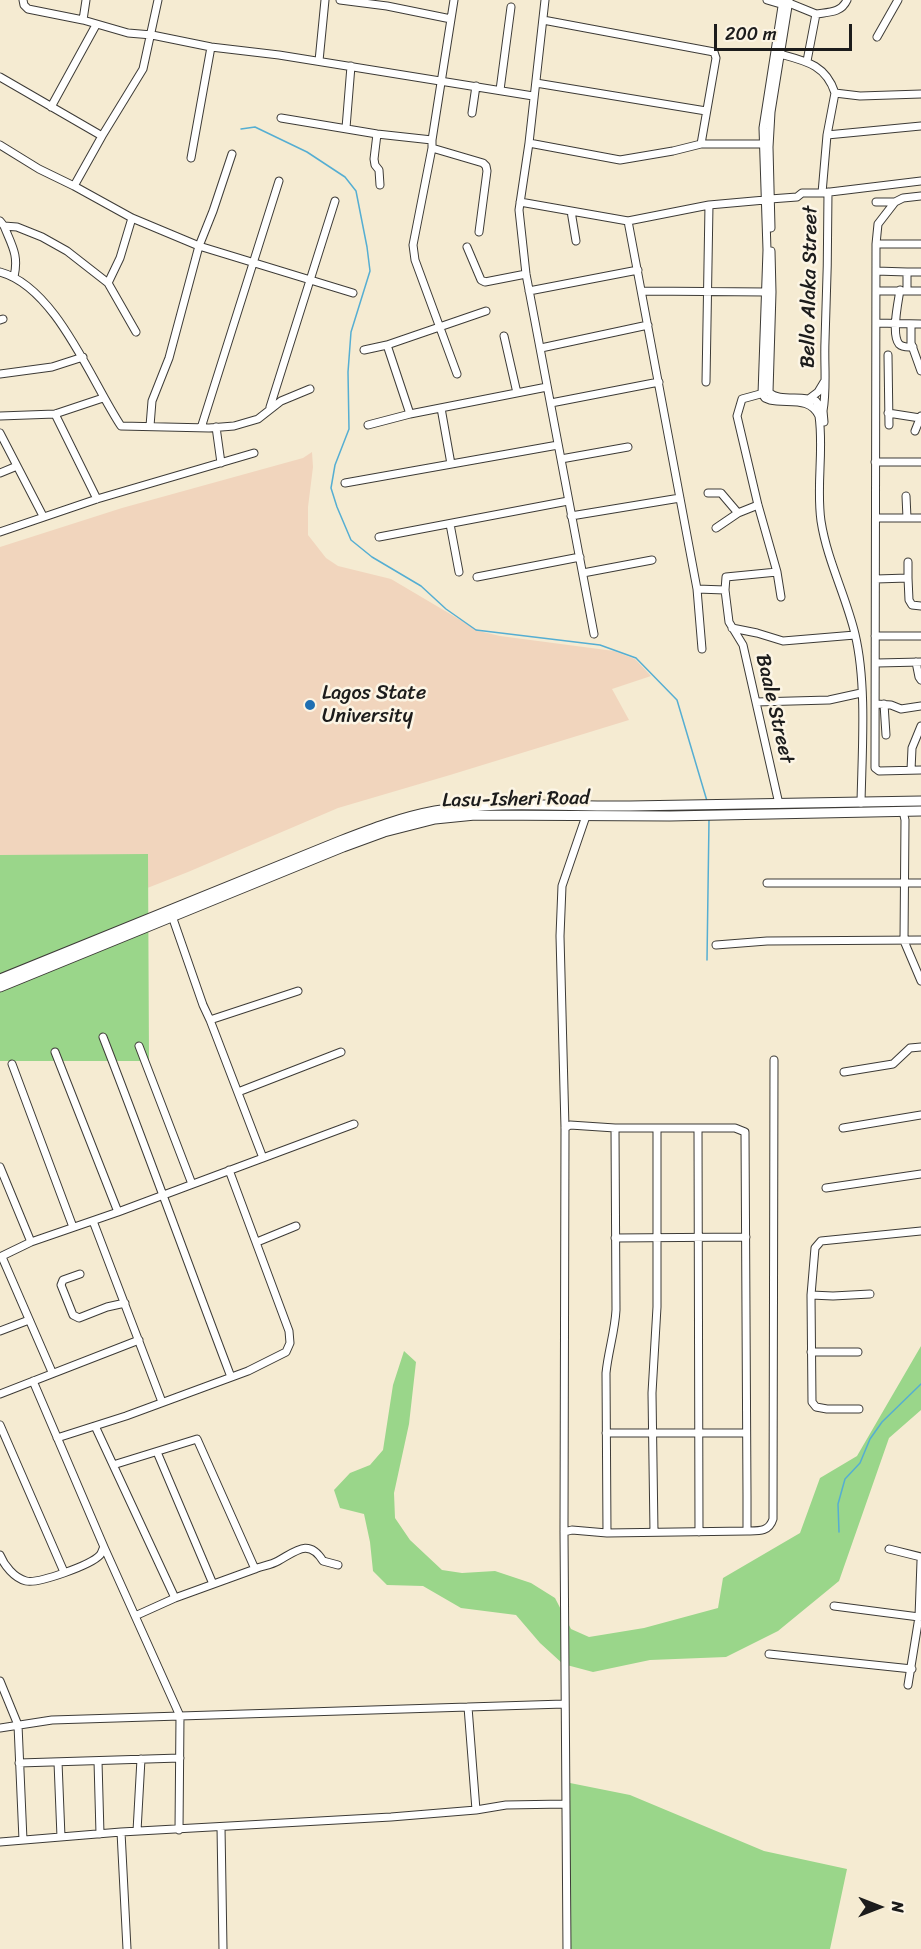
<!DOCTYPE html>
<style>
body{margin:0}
#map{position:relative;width:921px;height:1949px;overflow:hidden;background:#f5ebd2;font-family:Sriracha,sans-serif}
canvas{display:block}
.north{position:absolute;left:849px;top:1877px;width:60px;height:60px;-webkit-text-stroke:4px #fcf5e5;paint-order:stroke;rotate:90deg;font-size:16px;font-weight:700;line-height:24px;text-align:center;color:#1c1c1c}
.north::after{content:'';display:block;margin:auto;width:21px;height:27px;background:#1c1c1c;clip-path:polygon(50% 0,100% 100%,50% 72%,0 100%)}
.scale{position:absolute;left:714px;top:24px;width:138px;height:27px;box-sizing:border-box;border:3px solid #1c1c1c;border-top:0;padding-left:8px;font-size:18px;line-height:21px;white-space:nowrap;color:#1c1c1c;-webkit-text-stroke:4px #fcf5e5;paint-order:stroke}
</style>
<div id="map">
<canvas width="921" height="1949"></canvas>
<div class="north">N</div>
<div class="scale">200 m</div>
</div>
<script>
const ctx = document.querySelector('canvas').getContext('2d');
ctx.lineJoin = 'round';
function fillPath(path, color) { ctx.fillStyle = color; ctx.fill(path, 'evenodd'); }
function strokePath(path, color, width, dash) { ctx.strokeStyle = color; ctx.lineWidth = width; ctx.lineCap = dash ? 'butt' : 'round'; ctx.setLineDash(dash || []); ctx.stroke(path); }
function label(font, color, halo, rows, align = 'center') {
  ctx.font = font + ' Sriracha,sans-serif'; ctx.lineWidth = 5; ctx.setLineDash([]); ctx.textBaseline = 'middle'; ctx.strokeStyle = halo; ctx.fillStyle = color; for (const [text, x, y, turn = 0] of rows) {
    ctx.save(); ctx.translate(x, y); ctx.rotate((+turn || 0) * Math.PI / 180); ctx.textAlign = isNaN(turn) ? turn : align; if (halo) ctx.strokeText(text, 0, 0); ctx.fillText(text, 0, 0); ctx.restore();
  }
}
const built = new Path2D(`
 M 312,452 L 313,467 L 308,507 L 308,535 L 326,558 L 338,566 L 391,579 L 479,631 L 500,636 L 614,651 L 635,659 L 651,676 L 612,689 L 629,720 L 450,775 L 338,808 L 188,872 L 0,946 L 0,547 L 122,508 L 303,458 Z`);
const green = new Path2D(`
 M 148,854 L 149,1061 L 0,1061 L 0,855 Z
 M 921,1346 L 921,1410 L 889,1438 L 839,1581 L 778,1631 L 726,1657 L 650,1660 L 593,1672 L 563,1664 L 540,1643 L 516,1615 L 461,1608 L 423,1586 L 387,1585 L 373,1571 L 370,1542 L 364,1514 L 340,1508 L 334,1490 L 350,1473 L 370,1465 L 383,1450 L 393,1385 L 404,1351 L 416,1362 L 409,1424 L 394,1493 L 395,1518 L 410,1540 L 442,1570 L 462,1573 L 495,1571 L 531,1583 L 555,1598 L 571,1629 L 589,1637 L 644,1628 L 718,1608 L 723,1578 L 800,1533 L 820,1478 L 857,1456 Z
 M 565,1782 L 630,1795 L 764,1851 L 847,1869 L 830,1949 L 568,1949 Z`);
const stream = new Path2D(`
 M 241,129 L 255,127 L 307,152 L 345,177 L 356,191 L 367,247 L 370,271 L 351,332 L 348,372 L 349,429 L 335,465 L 331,488 L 337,507 L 351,540 L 372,557 L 421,586 L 446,609 L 476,630 L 600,645 L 636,658 L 677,700 L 707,801
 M 707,960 L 709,820
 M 839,1532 L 838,1504 L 845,1479 L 860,1463 L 870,1439 L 882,1422 L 921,1384`);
const minor = new Path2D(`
 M 23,0 L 24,5 L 28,9 L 83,20 L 128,33 L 152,35 L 211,47 L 279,55 L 533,96
 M 340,0 L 387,6 L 451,19
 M 454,0 L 432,140 L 432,148 L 413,245 L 415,260 L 457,374
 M 545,0 L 529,143 L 519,210 L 526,274 L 594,634
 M 767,0 L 784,5
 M 783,0 L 763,128 L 767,250 L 762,394 L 765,398 L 770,400 C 788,404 810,396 819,416 C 824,450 816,486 821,521 C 827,560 846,596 855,634 C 867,684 862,751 861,803
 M 789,3 L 816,14 L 807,61
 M 816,14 C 829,12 841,13 847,0
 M 83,20 L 86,0
 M 543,20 L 714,52 L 716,58 L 701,144
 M 877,37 L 898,0
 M 780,54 C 806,61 826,65 835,93 L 860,96 L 921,94
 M 319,61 L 325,0
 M 0,77 L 102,136
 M 536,83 L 706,111
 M 500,90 L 511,7
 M 51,107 L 96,25
 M 472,113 L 476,86
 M 281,118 L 377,134 L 432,140
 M 346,128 L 351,66
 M 377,134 L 374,159 L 375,165 L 379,170 L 380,185
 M 827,135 L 835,93
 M 529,143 L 620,160 L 673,151 L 701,144 L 763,144
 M 0,145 L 39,169 L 74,186 L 132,218 L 199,246 L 353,293
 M 432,148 L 483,163 L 486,166 L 487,171 L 479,232
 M 191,158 L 211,47
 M 74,186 L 102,136 L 143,69 L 158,0
 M 822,193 L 827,135 L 921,126
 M 921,196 L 903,198 L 895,202 L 878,224 L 876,244 L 875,768 L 879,771 L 921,770
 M 770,199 L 797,197 L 802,193 L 822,193 L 921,181
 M 520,202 L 628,221 L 709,205 L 765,200
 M 876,202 L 895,202
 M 571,211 L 576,241
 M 0,221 L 4,226 L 17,227 L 42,237 L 67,251 L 108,283 L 136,332
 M 628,221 L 697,589 L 702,649
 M 4,226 C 12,246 19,255 14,277
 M 771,228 L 769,147 L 771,112 L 789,0
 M 876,244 L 921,244
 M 467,247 L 481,280 L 485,282 L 526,274
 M 771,251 L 772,292 L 769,392 C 778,402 802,395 816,401 L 823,411 L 824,422
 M 876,271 L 907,272 L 907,290
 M 0,272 C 56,287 91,381 121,426 L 209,428 L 234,426 L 258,419 L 281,401 L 310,389
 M 907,272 L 921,272
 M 108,283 L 120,258 L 132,218
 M 900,290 C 898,303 891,334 899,344 C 903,348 908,347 913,347
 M 529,291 L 638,270
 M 642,291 L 766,292
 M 876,291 L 921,291
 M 0,320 L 3,319
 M 876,323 L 921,324
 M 911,324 L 911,343 L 921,371
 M 504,336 L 517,393
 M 541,348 L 648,325
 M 364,350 L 387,345
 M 888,355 L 889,425
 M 0,374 L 52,367 L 83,357
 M 706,382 L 709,205
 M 764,393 L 742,399 L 737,416 L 758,505 L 777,572 L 781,597
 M 810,398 L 818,392 L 824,382
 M 551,403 L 659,382
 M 270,407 L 335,201
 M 441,408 L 451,464
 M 823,411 C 827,388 824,364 825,341 C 827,291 828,242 828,192
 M 888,413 L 920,418
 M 55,414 L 97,499
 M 410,414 L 387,345 L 486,311
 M 0,416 L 55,414 L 103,398
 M 368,425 L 410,414 L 547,387
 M 150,426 L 152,401 L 169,358 L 199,246 L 213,211 L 232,154
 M 216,427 L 221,463
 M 201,428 L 279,181
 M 915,431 L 921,416
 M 0,433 L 43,516
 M 561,459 L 628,447
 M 875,462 L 921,462
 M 0,473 L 17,466
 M 345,483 L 558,445
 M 708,493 L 721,493 L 738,513 L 758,505
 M 571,516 L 680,498
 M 876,518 L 907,518 L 906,496
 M 907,518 L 921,518
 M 450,524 L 459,572
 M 716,528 L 738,513
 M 0,532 L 97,499 L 254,453
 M 379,537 L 568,501
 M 777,572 L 726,577 L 725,590 L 729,622 L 743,645 L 779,804
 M 583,573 L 652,560
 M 477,577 L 580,557
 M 908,578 L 909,600 L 912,605 L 921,606
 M 876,579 L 908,578 L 908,562
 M 697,589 L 725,590
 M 732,628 L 757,633 L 783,641 L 855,635
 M 875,636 L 921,636
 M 916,662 L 919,677 L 921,680
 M 877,663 L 921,662
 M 756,702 L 829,700 L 861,693
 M 877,704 L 891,705 L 901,709 L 921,706
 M 884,704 L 886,735
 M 911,770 L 912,748 L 921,726
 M 903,811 L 905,820 L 904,941 L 921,981
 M 767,883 L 921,883
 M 172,916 L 203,1005 L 210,1020 L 263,1158
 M 716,945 L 767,941 L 921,940
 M 210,1020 L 298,991
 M 103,1037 C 147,1150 188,1264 231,1377
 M 139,1046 L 192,1184
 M 55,1052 L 118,1212
 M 12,1064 L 73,1227
 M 844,1072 L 893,1064 L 910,1048 L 921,1047
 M 238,1092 L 341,1052
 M 698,1128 L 699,1532
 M 843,1128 L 921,1115
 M 0,1167 L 31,1242
 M 826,1188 L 921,1174
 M 93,1221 L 162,1402
 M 615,1238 L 746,1237
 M 257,1242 L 296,1226
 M 0,1257 L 31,1242 L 118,1212 L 354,1124
 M 2,1257 L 52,1372
 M 80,1274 L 63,1280 L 61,1285 L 73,1315 L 79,1318 L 107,1307 L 125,1303
 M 811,1295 L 833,1296 L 870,1294
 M 0,1331 L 29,1320
 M 811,1352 L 858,1352
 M 0,1394 L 139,1340
 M 859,1409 L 827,1409 L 816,1407 L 812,1402 L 811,1295 L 815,1248 L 821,1241 L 921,1231
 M 0,1425 L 64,1572
 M 95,1426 L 175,1598 L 255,1569 L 197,1439 L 113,1465
 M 606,1433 L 746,1433
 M 57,1438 L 126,1416 L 248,1371 L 286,1352 L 290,1343 L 289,1331 L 229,1170
 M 157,1452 L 213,1584
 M 747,1531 C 759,1531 769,1532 773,1519 L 774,1060
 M 564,1532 L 572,1530 L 607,1533 L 747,1531 L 747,1496 L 745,1132 L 735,1128 L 615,1128 L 570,1125 L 565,1128
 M 654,1532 L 652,1393 L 657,1307 L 657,1128
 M 607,1533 L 606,1373 C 608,1352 615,1331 616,1310 L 615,1128
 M 104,1547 L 180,1716 L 179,1830
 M 889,1549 L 921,1557
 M 0,1555 C 4,1565 14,1578 26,1581 C 38,1584 91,1565 100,1555 C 102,1553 102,1550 104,1547 L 33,1381
 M 255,1569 C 262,1566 271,1565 278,1561 C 296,1551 309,1538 323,1561 L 338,1565
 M 834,1606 L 919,1617
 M 135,1616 L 175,1598
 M 769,1654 L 912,1669
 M 0,1681 L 18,1725 L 23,1840
 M 908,1685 L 919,1617 L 921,1561
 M 468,1707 L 476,1810
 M 0,1728 L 52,1720 L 564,1704
 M 98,1761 L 100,1834
 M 58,1762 L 61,1837
 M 19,1763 L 180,1758
 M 221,1827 L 223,1949
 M 137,1831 L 141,1759
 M 121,1832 L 127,1949
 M 0,1842 L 121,1832 L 391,1817 L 476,1810 L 506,1805 L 565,1804
 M 567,1949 L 564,1532 L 565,1128 L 560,936 L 562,886 L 586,816`);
const major = new Path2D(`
 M 0,979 L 340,841 C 371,829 402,817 435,811 C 499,800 566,807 630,806 C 727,804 824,803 921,801
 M 0,987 L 343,847 L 384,832 L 435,819 L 475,815 L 670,816 L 921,811`);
const markers = [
 [310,705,6,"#1f6fb2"]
];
const streetNames = [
 ["Bello Alaka Street",810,287,-89],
 ["Baale Street",774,709,77],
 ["Lasu-Isheri Road",516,800,-1]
];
const poiNames = [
 ["Lagos State",322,694],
 ["University",322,717]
];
fillPath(built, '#f1d5bd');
fillPath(green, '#9ad68a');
strokePath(stream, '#55aed2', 1.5);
strokePath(minor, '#3d3b37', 9);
strokePath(major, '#3d3b37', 11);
strokePath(minor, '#fff', 7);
strokePath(major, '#fff', 9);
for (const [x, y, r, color] of markers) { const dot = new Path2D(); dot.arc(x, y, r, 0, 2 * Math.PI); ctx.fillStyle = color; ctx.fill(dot); strokePath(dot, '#fcf5e5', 2); }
label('20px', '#1c1c1c', '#fcf5e5', streetNames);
label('20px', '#1c1c1c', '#fcf5e5', poiNames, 'left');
</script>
